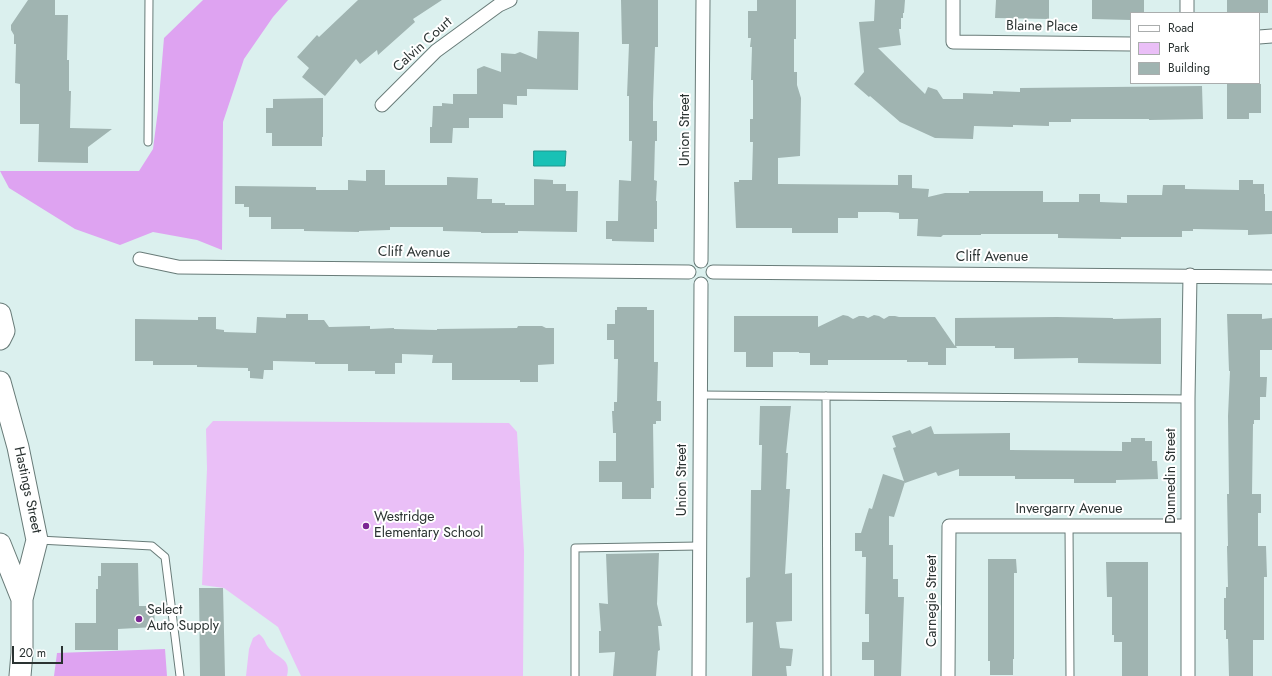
<!DOCTYPE html>
<style>
body{margin:0}
#map{position:relative;width:1272px;height:676px;overflow:hidden;background:#dbf0ee;font-family:Jost,sans-serif}
canvas{display:block}
.legend{position:absolute;left:1130px;top:12px;width:130px;height:72px;box-sizing:border-box;background:#fff;border:1px solid #aaadad;margin:0;padding:5px 7px;list-style:none;font-size:12px;color:#2a3231}
.legend li{display:flex;align-items:center;gap:8px;height:20px}
.legend b{width:20px;border:1px solid #aaadad}
.scale{position:absolute;left:12px;top:646px;width:51px;height:18px;box-sizing:border-box;border:2px solid #2a3231;border-top:0;padding-left:5px;font-size:12px;line-height:14px;white-space:nowrap;color:#2a3231;-webkit-text-stroke:3px #fff;paint-order:stroke}
</style>
<div id="map">
<canvas width="1272" height="676"></canvas>
<ul class="legend">
<li><b style="height:5px;background:#fff"></b>Road</li>
<li><b style="height:11px;background:#eabff7"></b>Park</li>
<li><b style="height:11px;background:#a0b4b1"></b>Building</li>
</ul>
<div class="scale">20 m</div>
</div>
<script>
const ctx = document.querySelector('canvas').getContext('2d');
ctx.lineJoin = 'round';
function fillPath(path, color) { ctx.fillStyle = color; ctx.fill(path, 'evenodd'); }
function strokePath(path, color, width, dash) { ctx.strokeStyle = color; ctx.lineWidth = width; ctx.lineCap = dash ? 'butt' : 'round'; ctx.setLineDash(dash || []); ctx.stroke(path); }
function label(font, color, halo, rows, align = 'center') {
  ctx.font = font + ' Jost,sans-serif'; ctx.lineWidth = 4; ctx.setLineDash([]); ctx.textBaseline = 'middle'; ctx.strokeStyle = halo; ctx.fillStyle = color; for (const [text, x, y, turn = 0] of rows) {
    ctx.save(); ctx.translate(x, y); ctx.rotate((+turn || 0) * Math.PI / 180); ctx.textAlign = isNaN(turn) ? turn : align; if (halo) ctx.strokeText(text, 0, 0); ctx.fillText(text, 0, 0); ctx.restore();
  }
}
const green = new Path2D(`
 M 213,421 L 509,423 L 517,432 L 524,551 L 523,676 L 301,676 L 278,627 L 224,588 L 202,585 L 207,469 L 206,429 Z
 M 259,634 C 266,640 264,641 268,647 C 276,658 292,658 287,676 L 246,676 L 249,649 L 253,638 Z`);
const forest = new Path2D(`
 M 203,0 L 288,0 L 273,17 L 244,59 L 223,122 L 222,250 L 197,240 L 153,232 L 120,245 L 75,229 L 9,188 L 0,171 L 139,171 L 153,149 L 158,110 L 164,38 Z
 M 165,649 L 167,676 L 54,676 L 57,653 Z`);
const water = new Path2D(`
 M 534,151 L 566,151 L 565,166 L 534,166 Z`);
const building = new Path2D(`
 M 28,0 L 55,0 L 55,15 L 68,15 L 67,60 L 69,60 L 69,91 L 71,91 L 70,128 L 112,129 L 88,147 L 88,163 L 38,162 L 39,124 L 20,124 L 20,84 L 15,83 L 16,44 L 14,44 L 14,35 L 11,30 L 11,25 Z
 M 358,0 L 442,0 L 413,19 L 415,22 L 378,55 L 377,50 L 360,64 L 356,59 L 325,96 L 302,77 L 309,68 L 297,57 L 317,35 L 319,37 Z
 M 621,0 L 658,0 L 658,47 L 655,47 L 653,102 L 653,121 L 657,121 L 657,141 L 655,141 L 654,180 L 657,181 L 656,201 L 657,201 L 657,229 L 654,229 L 654,242 L 612,241 L 612,239 L 606,239 L 606,221 L 618,221 L 619,180 L 631,181 L 632,141 L 629,141 L 629,96 L 627,96 L 629,44 L 622,44 Z
 M 757,0 L 796,0 L 796,39 L 794,39 L 794,72 L 797,72 L 797,85 L 801,98 L 800,156 L 778,158 L 778,184 L 898,185 L 898,175 L 912,175 L 912,188 L 929,189 L 928,197 L 945,193 L 969,193 L 969,191 L 1043,191 L 1043,202 L 1079,202 L 1079,194 L 1100,194 L 1100,202 L 1127,203 L 1127,195 L 1162,195 L 1163,185 L 1185,185 L 1185,189 L 1239,190 L 1239,180 L 1253,180 L 1253,184 L 1264,184 L 1264,194 L 1265,194 L 1265,211 L 1272,211 L 1272,234 L 1248,235 L 1248,230 L 1193,229 L 1193,231 L 1182,231 L 1182,237 L 1121,237 L 1121,239 L 1058,238 L 1058,234 L 981,234 L 981,235 L 943,235 L 941,237 L 917,236 L 918,219 L 899,219 L 899,213 L 889,212 L 858,212 L 858,218 L 838,218 L 838,233 L 792,233 L 792,228 L 736,228 L 734,182 L 739,182 L 739,180 L 752,180 L 753,142 L 750,142 L 750,119 L 753,119 L 753,80 L 751,80 L 752,47 L 750,47 L 751,38 L 748,38 L 748,11 L 757,11 Z
 M 875,0 L 905,0 L 904,13 L 903,13 L 903,18 L 901,18 L 901,29 L 899,29 L 901,45 L 878,48 L 925,94 L 928,87 L 937,90 L 943,99 L 963,99 L 963,93 L 993,94 L 993,91 L 1020,92 L 1020,88 L 1202,86 L 1203,119 L 1149,120 L 1149,119 L 1071,119 L 1071,122 L 1049,122 L 1049,126 L 1013,125 L 1013,127 L 974,126 L 973,139 L 935,138 L 900,122 L 870,96 L 869,97 L 854,84 L 864,72 L 859,22 L 874,21 Z
 M 996,0 L 1049,0 L 1049,19 L 995,18 Z
 M 1092,0 L 1144,0 L 1144,13 L 1131,13 L 1131,20 L 1092,19 Z
 M 1227,0 L 1268,0 L 1268,13 L 1227,13 Z
 M 538,31 L 579,32 L 578,90 L 527,89 L 527,96 L 517,96 L 517,105 L 503,104 L 503,118 L 469,118 L 469,128 L 453,128 L 452,143 L 430,143 L 430,127 L 432,127 L 433,106 L 442,106 L 442,103 L 453,104 L 453,94 L 477,94 L 477,69 L 484,66 L 501,72 L 501,53 L 515,54 L 520,52 L 537,59 Z
 M 1227,84 L 1261,84 L 1261,113 L 1249,113 L 1249,119 L 1227,119 Z
 M 323,98 L 323,137 L 322,137 L 322,146 L 272,146 L 272,133 L 266,133 L 266,108 L 273,108 L 273,99 Z
 M 366,170 L 385,170 L 385,185 L 447,185 L 447,177 L 478,178 L 477,199 L 492,199 L 492,203 L 505,203 L 505,205 L 534,205 L 534,179 L 553,180 L 553,184 L 566,184 L 566,191 L 578,191 L 577,232 L 518,231 L 518,233 L 481,233 L 481,232 L 443,231 L 443,227 L 390,227 L 390,230 L 359,231 L 359,232 L 304,231 L 304,229 L 271,229 L 271,217 L 249,217 L 249,207 L 244,207 L 244,204 L 235,204 L 235,186 L 316,187 L 316,190 L 348,190 L 348,180 L 366,181 Z
 M 617,307 L 647,307 L 647,310 L 654,310 L 654,362 L 658,362 L 657,401 L 661,401 L 661,421 L 656,421 L 656,424 L 653,424 L 654,488 L 651,488 L 651,499 L 622,499 L 622,482 L 599,482 L 599,461 L 616,461 L 616,433 L 613,433 L 613,431 L 612,411 L 614,411 L 614,402 L 617,402 L 618,359 L 614,359 L 614,340 L 607,340 L 607,324 L 615,324 L 615,310 L 617,310 Z
 M 286,314 L 308,314 L 308,320 L 324,320 L 329,327 L 370,326 L 370,329 L 394,328 L 394,329 L 437,330 L 437,329 L 517,328 L 518,326 L 542,326 L 546,328 L 554,328 L 554,364 L 538,365 L 538,382 L 520,382 L 520,380 L 452,380 L 452,363 L 432,363 L 433,355 L 402,354 L 402,363 L 395,363 L 395,374 L 375,374 L 375,371 L 348,371 L 348,364 L 315,364 L 315,362 L 273,361 L 273,370 L 264,370 L 263,379 L 250,378 L 250,371 L 248,371 L 248,368 L 197,367 L 197,365 L 153,365 L 153,361 L 135,361 L 135,319 L 198,320 L 198,317 L 216,317 L 216,329 L 224,330 L 224,332 L 256,333 L 257,317 L 286,318 Z
 M 1227,314 L 1262,314 L 1262,319 L 1272,318 L 1272,350 L 1260,350 L 1260,377 L 1267,377 L 1266,397 L 1260,397 L 1260,420 L 1254,420 L 1254,424 L 1253,424 L 1252,494 L 1261,494 L 1261,513 L 1258,513 L 1258,546 L 1266,546 L 1267,577 L 1264,577 L 1264,640 L 1253,640 L 1253,676 L 1229,676 L 1228,639 L 1226,639 L 1226,630 L 1224,630 L 1224,598 L 1226,598 L 1226,587 L 1228,587 L 1227,546 L 1228,546 L 1227,494 L 1229,494 L 1228,416 L 1230,371 L 1229,371 Z
 M 843,315 L 848,316 L 853,319 L 859,316 L 864,316 L 868,318 L 874,315 L 879,316 L 884,319 L 889,316 L 895,316 L 899,317 L 935,317 L 955,346 L 955,318 L 1057,317 L 1113,318 L 1113,319 L 1161,318 L 1161,364 L 1078,363 L 1078,358 L 1014,359 L 1014,348 L 995,348 L 995,346 L 956,346 L 957,348 L 946,348 L 946,365 L 928,365 L 928,362 L 907,362 L 907,360 L 828,360 L 828,365 L 810,365 L 810,353 L 799,353 L 799,352 L 773,352 L 773,367 L 746,367 L 746,352 L 734,352 L 734,316 L 818,316 L 818,327 Z
 M 760,406 L 791,406 L 786,453 L 788,453 L 786,489 L 790,489 L 785,574 L 792,573 L 792,621 L 776,622 L 780,648 L 793,649 L 791,666 L 786,666 L 787,676 L 752,676 L 753,622 L 746,623 L 746,578 L 750,577 L 751,490 L 761,490 L 762,445 L 759,445 Z
 M 931,426 L 934,434 L 1010,433 L 1010,450 L 1122,451 L 1122,442 L 1131,442 L 1131,438 L 1145,438 L 1145,441 L 1152,441 L 1152,461 L 1157,461 L 1158,479 L 1116,480 L 1116,483 L 1074,483 L 1074,479 L 1015,479 L 1015,476 L 959,476 L 959,469 L 938,476 L 936,472 L 905,483 L 905,482 L 894,517 L 889,516 L 889,545 L 893,545 L 893,579 L 898,579 L 898,597 L 904,597 L 901,676 L 874,676 L 874,660 L 862,660 L 862,642 L 869,642 L 869,614 L 865,614 L 866,557 L 862,557 L 862,551 L 855,551 L 855,533 L 861,533 L 869,508 L 872,509 L 883,474 L 904,481 L 893,448 L 896,447 L 892,436 L 910,430 L 912,434 Z
 M 659,553 L 657,604 L 662,626 L 658,626 L 660,650 L 658,651 L 656,676 L 613,676 L 615,652 L 599,653 L 599,631 L 601,631 L 599,603 L 608,604 L 606,554 Z
 M 988,559 L 1016,559 L 1017,573 L 1014,573 L 1014,659 L 1013,659 L 1013,675 L 990,675 L 990,661 L 988,661 Z
 M 1106,562 L 1148,562 L 1148,676 L 1122,676 L 1122,642 L 1114,642 L 1114,635 L 1112,635 L 1112,597 L 1107,597 Z
 M 101,563 L 138,563 L 139,606 L 154,606 L 155,627 L 118,629 L 118,650 L 75,650 L 75,623 L 96,623 L 96,589 L 98,589 L 98,576 L 101,576 Z
 M 199,588 L 223,588 L 225,676 L 200,676 Z`);
const lane = new Path2D(`
 M 148,142 L 149,0
 M 700,395 L 1188,399
 M 826,396 L 827,676
 M 1069,526 L 1070,676
 M 39,540 L 152,546 L 165,557 L 180,676
 M 575,676 L 575,548 L 699,546`);
const street = new Path2D(`
 M 953,0 L 953,42 L 1131,44
 M 1187,0 L 1187,13
 M 1259,37 L 1272,36
 M 382,105 L 436,51 L 499,5 L 510,0
 M 140,259 L 178,267 L 689,272
 M 701,261 L 703,0
 M 713,272 L 1272,277
 M 699,676 L 701,284
 M 948,676 L 949,526 L 1188,526
 M 1188,676 L 1188,399 L 1190,275`);
const primary = new Path2D(`
 M 0,314 L 4,331 L 0,339
 M 0,382 L 18,447 L 37,540 L 22,599 L 22,653 L 20,676
 M 0,544 L 22,599`);
const markers = [
 [366,526,4,"#7c2694"],
 [139,619,4,"#7c2694"]
];
const streetNames = [
 ["Blaine Place",1042,27,1],
 ["Calvin Court",423,45,-42],
 ["Union Street",686,130,-90],
 ["Cliff Avenue",414,253,1],
 ["Cliff Avenue",992,258],
 ["Dunnedin Street",1172,476,-90],
 ["Union Street",683,480,-90],
 ["Hastings Street",27,490,78],
 ["Invergarry Avenue",1069,510],
 ["Carnegie Street",933,601,-90]
];
const poiNames = [
 ["Westridge",374,518],
 ["Elementary School",374,534],
 ["Select",147,611],
 ["Auto Supply",147,627]
];
fillPath(green, '#eabff7');
fillPath(forest, '#dea3f1');
fillPath(water, '#19c1b5');
strokePath(water, '#1e968d', 1);
fillPath(building, '#a0b4b1');
strokePath(lane, '#687b78', 9);
strokePath(street, '#687b78', 15);
strokePath(primary, '#687b78', 23);
strokePath(lane, '#fff', 7);
strokePath(street, '#fff', 13);
strokePath(primary, '#fff', 21);
for (const [x, y, r, color] of markers) { const dot = new Path2D(); dot.arc(x, y, r, 0, 2 * Math.PI); ctx.fillStyle = color; ctx.fill(dot); strokePath(dot, '#fff', 1.5); }
label('14px', '#2a3231', '#fff', streetNames);
label('14px', '#2a3231', '#fff', poiNames, 'left');
</script>
